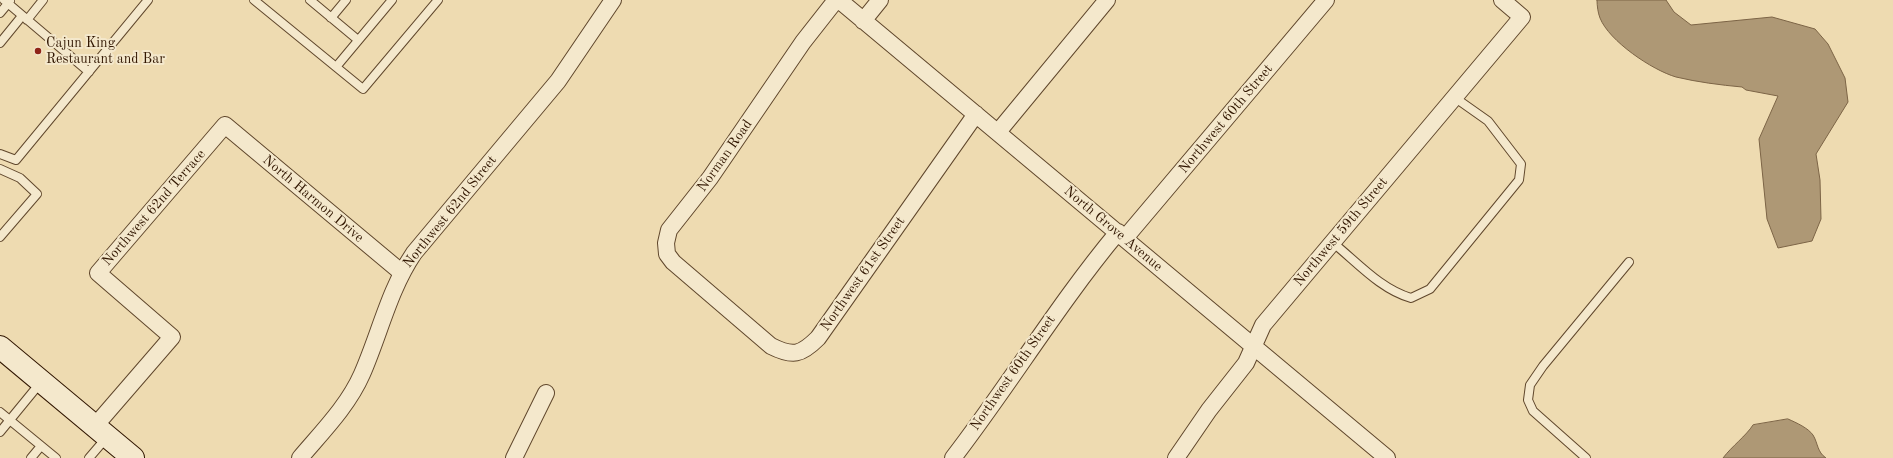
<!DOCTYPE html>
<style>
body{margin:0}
canvas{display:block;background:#eedbb1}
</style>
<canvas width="1893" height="458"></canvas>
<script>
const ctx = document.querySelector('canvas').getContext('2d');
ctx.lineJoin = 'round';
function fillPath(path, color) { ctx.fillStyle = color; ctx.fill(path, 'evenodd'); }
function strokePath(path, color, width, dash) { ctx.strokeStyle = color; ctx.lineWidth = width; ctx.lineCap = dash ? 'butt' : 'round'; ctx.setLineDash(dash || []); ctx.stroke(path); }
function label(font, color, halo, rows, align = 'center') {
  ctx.font = font + ' "Old Standard TT",serif'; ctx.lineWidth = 4; ctx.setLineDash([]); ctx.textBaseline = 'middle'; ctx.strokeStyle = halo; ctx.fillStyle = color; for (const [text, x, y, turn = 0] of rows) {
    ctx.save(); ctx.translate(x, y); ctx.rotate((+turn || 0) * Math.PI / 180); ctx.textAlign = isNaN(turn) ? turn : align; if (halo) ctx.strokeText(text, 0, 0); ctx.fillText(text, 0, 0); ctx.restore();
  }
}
const water = new Path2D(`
 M 1597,0 L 1666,0 L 1674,12 L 1691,25 L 1772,17 L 1815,29 L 1828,44 L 1845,78 L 1848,102 L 1816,154 L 1820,180 L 1821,219 L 1812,241 L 1778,248 L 1767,219 L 1759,139 L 1778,96 L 1746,90 L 1742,87 C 1720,85 1697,82 1676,77 C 1652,70 1609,41 1600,18 C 1598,13 1597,6 1597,0 Z
 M 1788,419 C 1797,423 1808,428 1813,435 C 1818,443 1817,452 1826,458 L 1723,458 C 1732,446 1746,436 1753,425 Z`);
const service = new Path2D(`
 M 4,0 L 89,72
 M 254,0 L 363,89 L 438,0
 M 310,0 L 358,40
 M 0,13 L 10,1
 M 331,18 L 346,0
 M 27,20 L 43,0
 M 0,43 L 22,16
 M 336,67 L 392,0
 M 0,154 L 16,160 L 148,0
 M 0,169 L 20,178 L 37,194 L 0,237
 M 1332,242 C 1357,262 1380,289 1411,298 L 1430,289 L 1519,180 L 1521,164 L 1488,121 L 1454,97
 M 0,412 L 56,458
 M 0,432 L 41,382
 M 31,458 L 41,446
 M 89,458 L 107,437
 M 1586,458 L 1533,411 L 1528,400 L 1530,385 L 1543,366 L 1629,262`);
const minor = new Path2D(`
 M 836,0 L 803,42 L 710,178 L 669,230 L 666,243 L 667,254 L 673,262 L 771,346 C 793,357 801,355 818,338 L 976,114
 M 839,0 L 1387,458
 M 863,21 L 880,0
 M 998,132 L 1107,0
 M 1125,238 L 1326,0
 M 95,426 L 172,337 L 98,273 L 225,125 L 401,272
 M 300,458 C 322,432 348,406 362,374 C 380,333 389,290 414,253 L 558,81 L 613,0
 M 514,458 L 546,393
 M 953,458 C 1010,384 1058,304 1118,232
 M 1176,458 L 1209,410 L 1246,363 L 1263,325 L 1522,17 L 1502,0`);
const secondary = new Path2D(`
 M 0,347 L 133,458`);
const markers = [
 [38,51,4,"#8f2418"]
];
const poiNames = [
 ["Cajun King",46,43],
 ["Restaurant and Bar",46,59]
];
const streetNames = [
 ["Northwest 60th Street",1226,119,-50],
 ["Norman Road",725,156,-55],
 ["North Harmon Drive",313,199,40],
 ["Northwest 62nd Terrace",154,208,-49],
 ["Northwest 62nd Street",450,212,-51],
 ["North Grove Avenue",1113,229,40],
 ["Northwest 59th Street",1341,232,-50],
 ["Northwest 61st Street",863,274,-55],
 ["Northwest 60th Street",1013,373,-55]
];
fillPath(water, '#ae9875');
strokePath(water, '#7c6446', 1);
strokePath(service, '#60472c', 10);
strokePath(minor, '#60472c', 18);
strokePath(secondary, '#311600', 24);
strokePath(service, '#f4e8cc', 8);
strokePath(minor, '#f4e8cc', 16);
strokePath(secondary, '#f4e8cc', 22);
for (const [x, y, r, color] of markers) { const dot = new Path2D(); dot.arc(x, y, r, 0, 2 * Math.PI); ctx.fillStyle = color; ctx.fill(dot); strokePath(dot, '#f4e8cc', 1.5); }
label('14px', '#311600', '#f4e8cc', poiNames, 'left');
label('14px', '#311600', '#f4e8cc', streetNames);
</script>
